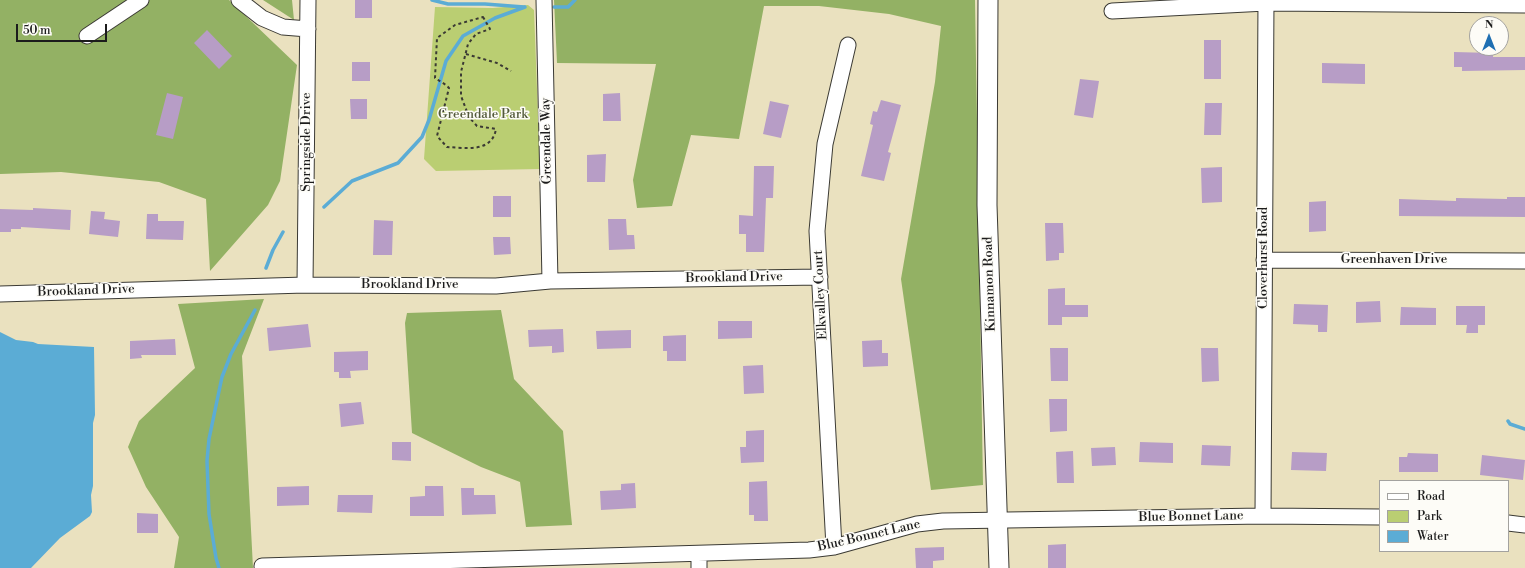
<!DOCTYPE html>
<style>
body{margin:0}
#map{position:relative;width:1525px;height:568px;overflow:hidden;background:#eae1bf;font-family:"Libre Bodoni",serif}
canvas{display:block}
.legend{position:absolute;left:1379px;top:480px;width:130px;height:72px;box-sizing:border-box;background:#fdfcf7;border:1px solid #a3a29f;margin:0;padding:5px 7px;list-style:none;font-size:12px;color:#1c1c1c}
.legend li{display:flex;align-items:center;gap:8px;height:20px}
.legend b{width:20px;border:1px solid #a3a29f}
.north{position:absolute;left:1469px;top:16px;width:40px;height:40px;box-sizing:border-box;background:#fdfcf7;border:1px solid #a3a29f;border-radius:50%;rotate:0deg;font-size:11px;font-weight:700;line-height:16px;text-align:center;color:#1c1c1c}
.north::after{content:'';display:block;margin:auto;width:14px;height:18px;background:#1f6fb2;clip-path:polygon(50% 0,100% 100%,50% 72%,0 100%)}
.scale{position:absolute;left:16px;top:24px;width:91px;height:18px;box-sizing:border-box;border:2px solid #1c1c1c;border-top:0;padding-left:5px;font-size:12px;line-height:14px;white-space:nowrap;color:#1c1c1c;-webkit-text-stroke:3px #fdfcf7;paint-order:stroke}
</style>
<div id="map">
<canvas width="1525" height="568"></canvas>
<ul class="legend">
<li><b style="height:5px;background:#fff"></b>Road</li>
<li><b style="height:11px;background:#bace72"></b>Park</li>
<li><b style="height:11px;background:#5bacd5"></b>Water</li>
</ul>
<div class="north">N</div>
<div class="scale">50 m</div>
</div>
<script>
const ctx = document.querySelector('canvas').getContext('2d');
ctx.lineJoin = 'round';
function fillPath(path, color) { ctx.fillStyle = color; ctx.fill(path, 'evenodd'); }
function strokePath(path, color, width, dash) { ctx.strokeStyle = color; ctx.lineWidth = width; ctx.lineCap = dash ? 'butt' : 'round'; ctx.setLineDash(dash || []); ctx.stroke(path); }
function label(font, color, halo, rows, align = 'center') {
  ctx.font = font + ' "Libre Bodoni",serif'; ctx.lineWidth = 3; ctx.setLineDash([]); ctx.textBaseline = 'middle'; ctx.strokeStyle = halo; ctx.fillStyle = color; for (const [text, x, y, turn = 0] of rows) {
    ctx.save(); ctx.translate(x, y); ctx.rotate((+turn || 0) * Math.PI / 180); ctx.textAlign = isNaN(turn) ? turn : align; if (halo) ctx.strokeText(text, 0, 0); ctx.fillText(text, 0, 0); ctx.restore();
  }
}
const green = new Path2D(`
 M 528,5 L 534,10 L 540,169 L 436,171 L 424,159 L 435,7 L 493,8 Z`);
const forest = new Path2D(`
 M 0,0 L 229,0 L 297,65 L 280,181 L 268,205 L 210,271 L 206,199 L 159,182 L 61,172 L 0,174 Z
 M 263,0 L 292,0 L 294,20 Z
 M 554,0 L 975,0 L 983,485 L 931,490 L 901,279 L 935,82 L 941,26 L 889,14 L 819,6 L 764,6 L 739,139 L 691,135 L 672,206 L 637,208 L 633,180 L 656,64 L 557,63 Z
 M 264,299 L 242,356 L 253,568 L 174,568 L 179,537 L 146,487 L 128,447 L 139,421 L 195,368 L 178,304 Z
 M 501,310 L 514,379 L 563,431 L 572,525 L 526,527 L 520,482 L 481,467 L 412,433 L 405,323 L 407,313 Z`);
const water = new Path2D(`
 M 0,332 L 16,340 L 33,342 L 38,344 L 94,347 L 95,415 L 93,423 L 93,486 L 91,495 L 92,512 L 90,516 L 60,538 L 31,568 L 0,568 Z`);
const stream = new Path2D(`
 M 432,0 L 448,4 L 485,4 L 524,7
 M 554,7 L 568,7 L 575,0
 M 324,207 L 352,181 L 398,163 L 422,137 L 429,120 L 446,61 L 463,36 L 495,18 L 525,7
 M 266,268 L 273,250 L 283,232
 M 1508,421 L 1510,424 L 1525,429
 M 219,568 L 216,558 L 209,514 L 207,461 L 209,439 L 222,377 L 231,354 L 255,310`);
const building = new Path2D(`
 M 355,0 L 372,0 L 372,18 L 355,18 Z
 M 207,30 L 232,56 L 219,69 L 194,43 Z
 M 1204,40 L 1221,40 L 1221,79 L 1204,79 Z
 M 1454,52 L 1493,53 L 1493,57 L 1525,57 L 1525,70 L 1462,71 L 1462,67 L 1454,67 Z
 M 352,62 L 370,62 L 370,81 L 352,81 Z
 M 1322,63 L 1365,64 L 1365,84 L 1322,83 Z
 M 1080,79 L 1099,81 L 1093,118 L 1074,115 Z
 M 167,93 L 183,97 L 173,139 L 156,135 Z
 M 620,93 L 621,121 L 603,121 L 603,94 Z
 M 350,99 L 367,99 L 367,119 L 351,119 Z
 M 881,100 L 901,105 L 888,152 L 891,153 L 884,181 L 861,176 L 873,125 L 870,124 L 873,111 L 877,112 Z
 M 770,101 L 789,105 L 781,138 L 763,134 Z
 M 1205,103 L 1222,103 L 1221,135 L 1204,135 Z
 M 606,154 L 605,182 L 587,182 L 587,155 Z
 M 754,166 L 774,166 L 773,198 L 766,198 L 764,252 L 746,252 L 746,234 L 739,234 L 739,215 L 753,216 Z
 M 1222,167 L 1222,202 L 1202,203 L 1201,168 Z
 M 493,196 L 511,196 L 511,217 L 493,217 Z
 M 1507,197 L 1525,197 L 1525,217 L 1399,216 L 1399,199 L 1456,201 L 1456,198 L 1507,199 Z
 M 1326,201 L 1326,231 L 1309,232 L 1309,202 Z
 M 33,208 L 71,210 L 70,230 L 21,227 L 21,229 L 11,229 L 11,232 L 0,232 L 0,209 L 33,210 Z
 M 91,211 L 105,212 L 104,219 L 120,221 L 118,237 L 89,234 Z
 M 147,214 L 158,214 L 158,221 L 184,221 L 183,240 L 146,239 Z
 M 608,219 L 626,219 L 627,235 L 634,235 L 635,249 L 609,250 Z
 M 374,220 L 393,221 L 392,255 L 373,255 Z
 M 1045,223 L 1063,223 L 1064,253 L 1059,253 L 1059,260 L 1046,261 Z
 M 493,237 L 510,237 L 511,254 L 494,255 Z
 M 1065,288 L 1065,305 L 1088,305 L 1088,317 L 1062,317 L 1062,325 L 1048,325 L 1048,289 Z
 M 1380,301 L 1381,322 L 1356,323 L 1356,302 Z
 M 1294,304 L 1328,305 L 1327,332 L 1318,332 L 1318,325 L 1293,324 Z
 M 1456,306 L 1485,306 L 1485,325 L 1478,325 L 1478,333 L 1466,333 L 1467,325 L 1456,325 Z
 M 1401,307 L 1436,308 L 1436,325 L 1400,325 Z
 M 718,321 L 752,321 L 752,338 L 718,339 Z
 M 308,324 L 311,347 L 269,351 L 267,328 Z
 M 563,329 L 564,352 L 552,353 L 552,346 L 529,347 L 528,330 Z
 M 631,330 L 631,348 L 597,349 L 596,331 Z
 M 686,335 L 686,361 L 667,361 L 667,351 L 663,351 L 663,336 Z
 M 175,339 L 176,355 L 141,355 L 142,358 L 130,359 L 130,341 Z
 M 882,340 L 882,353 L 888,353 L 888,366 L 863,367 L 862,341 Z
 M 1050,348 L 1068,348 L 1068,381 L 1051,381 Z
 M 1201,348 L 1218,348 L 1219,381 L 1202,382 Z
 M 368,351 L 368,370 L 350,371 L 351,378 L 339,378 L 339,372 L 334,372 L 334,352 Z
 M 763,365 L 764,393 L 744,394 L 743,366 Z
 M 1049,399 L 1067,399 L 1067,431 L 1050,432 Z
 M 361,402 L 364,424 L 341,427 L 339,404 Z
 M 764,430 L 764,462 L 741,463 L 740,447 L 746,447 L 746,431 Z
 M 392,442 L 411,442 L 411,461 L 392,460 Z
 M 1140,442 L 1173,443 L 1173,463 L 1139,462 Z
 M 1202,445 L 1231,446 L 1230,466 L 1201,465 Z
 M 1115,447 L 1116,465 L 1092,466 L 1091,448 Z
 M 1073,451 L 1074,483 L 1057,483 L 1056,452 Z
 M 1292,452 L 1327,453 L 1326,471 L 1291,470 Z
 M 1408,453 L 1438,454 L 1438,472 L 1399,472 L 1399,457 L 1407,457 Z
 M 1482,455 L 1525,460 L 1523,480 L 1480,475 Z
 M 767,481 L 768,521 L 754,521 L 754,515 L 749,515 L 749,482 Z
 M 635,483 L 636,508 L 601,510 L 600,491 L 621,490 L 621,484 Z
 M 309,486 L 309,505 L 277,506 L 277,487 Z
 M 425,486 L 443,486 L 444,516 L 410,516 L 410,497 L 425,496 Z
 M 461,488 L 474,488 L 474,495 L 495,495 L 496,514 L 462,515 Z
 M 338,495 L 373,495 L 372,513 L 337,512 Z
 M 137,513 L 158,514 L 158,533 L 137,533 Z
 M 1066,544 L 1066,568 L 1048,568 L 1048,545 Z
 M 944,547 L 944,560 L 933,561 L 933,568 L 916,568 L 915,548 Z`);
const path = new Path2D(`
 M 483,17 L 490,29 L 476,34 L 468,44 L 461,72 L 461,96 L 469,117 L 477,126 L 496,129 C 492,153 465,148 447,147 L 437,136 L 449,88 L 446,85 L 435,78 L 437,38 L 455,25 Z
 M 466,54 L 497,63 L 511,71`);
const minor = new Path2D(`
 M 239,0 L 262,18 L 283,27 L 308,29
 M 544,0 L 550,281
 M 1112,11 L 1266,3 L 1525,5
 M 87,36 L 141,0
 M 1264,260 L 1525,261
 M 305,285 L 308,0
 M 0,294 L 305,285 L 496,286 L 550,281 L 820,277
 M 1263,516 L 1266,0
 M 1508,523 L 1525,525
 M 834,547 L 817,231 L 825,144 L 848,45
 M 699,554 L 699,568
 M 262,566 L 809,550 L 834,547 L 917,524 L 943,521 L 1263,516 L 1380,517`);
const major = new Path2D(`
 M 988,0 L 987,205 L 999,568`);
const parkNames = [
 ["Greendale Park",483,115]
];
const streetNames = [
 ["Greendale Way",547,141,-91],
 ["Springside Drive",307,142,-90],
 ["Cloverhurst Road",1264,258,-90],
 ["Greenhaven Drive",1394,260],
 ["Brookland Drive",734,278,-1],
 ["Kinnamon Road",990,284,-92],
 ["Brookland Drive",410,285],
 ["Brookland Drive",86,291,-2],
 ["Elkvalley Court",821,295,-93],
 ["Blue Bonnet Lane",1191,517,-1],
 ["Blue Bonnet Lane",869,536,-13]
];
fillPath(green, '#bace72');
fillPath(forest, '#93b164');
fillPath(water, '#5bacd5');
strokePath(stream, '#5bacd5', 3.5);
fillPath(building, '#b79dc6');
strokePath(minor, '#3b3a34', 17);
strokePath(major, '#3b3a34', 21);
strokePath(path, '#3b3a34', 2, [3, 3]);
strokePath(minor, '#fff', 15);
strokePath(major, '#fff', 19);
label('13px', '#535a3a', '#fdfcf7', parkNames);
label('13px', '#1c1c1c', '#fdfcf7', streetNames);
</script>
